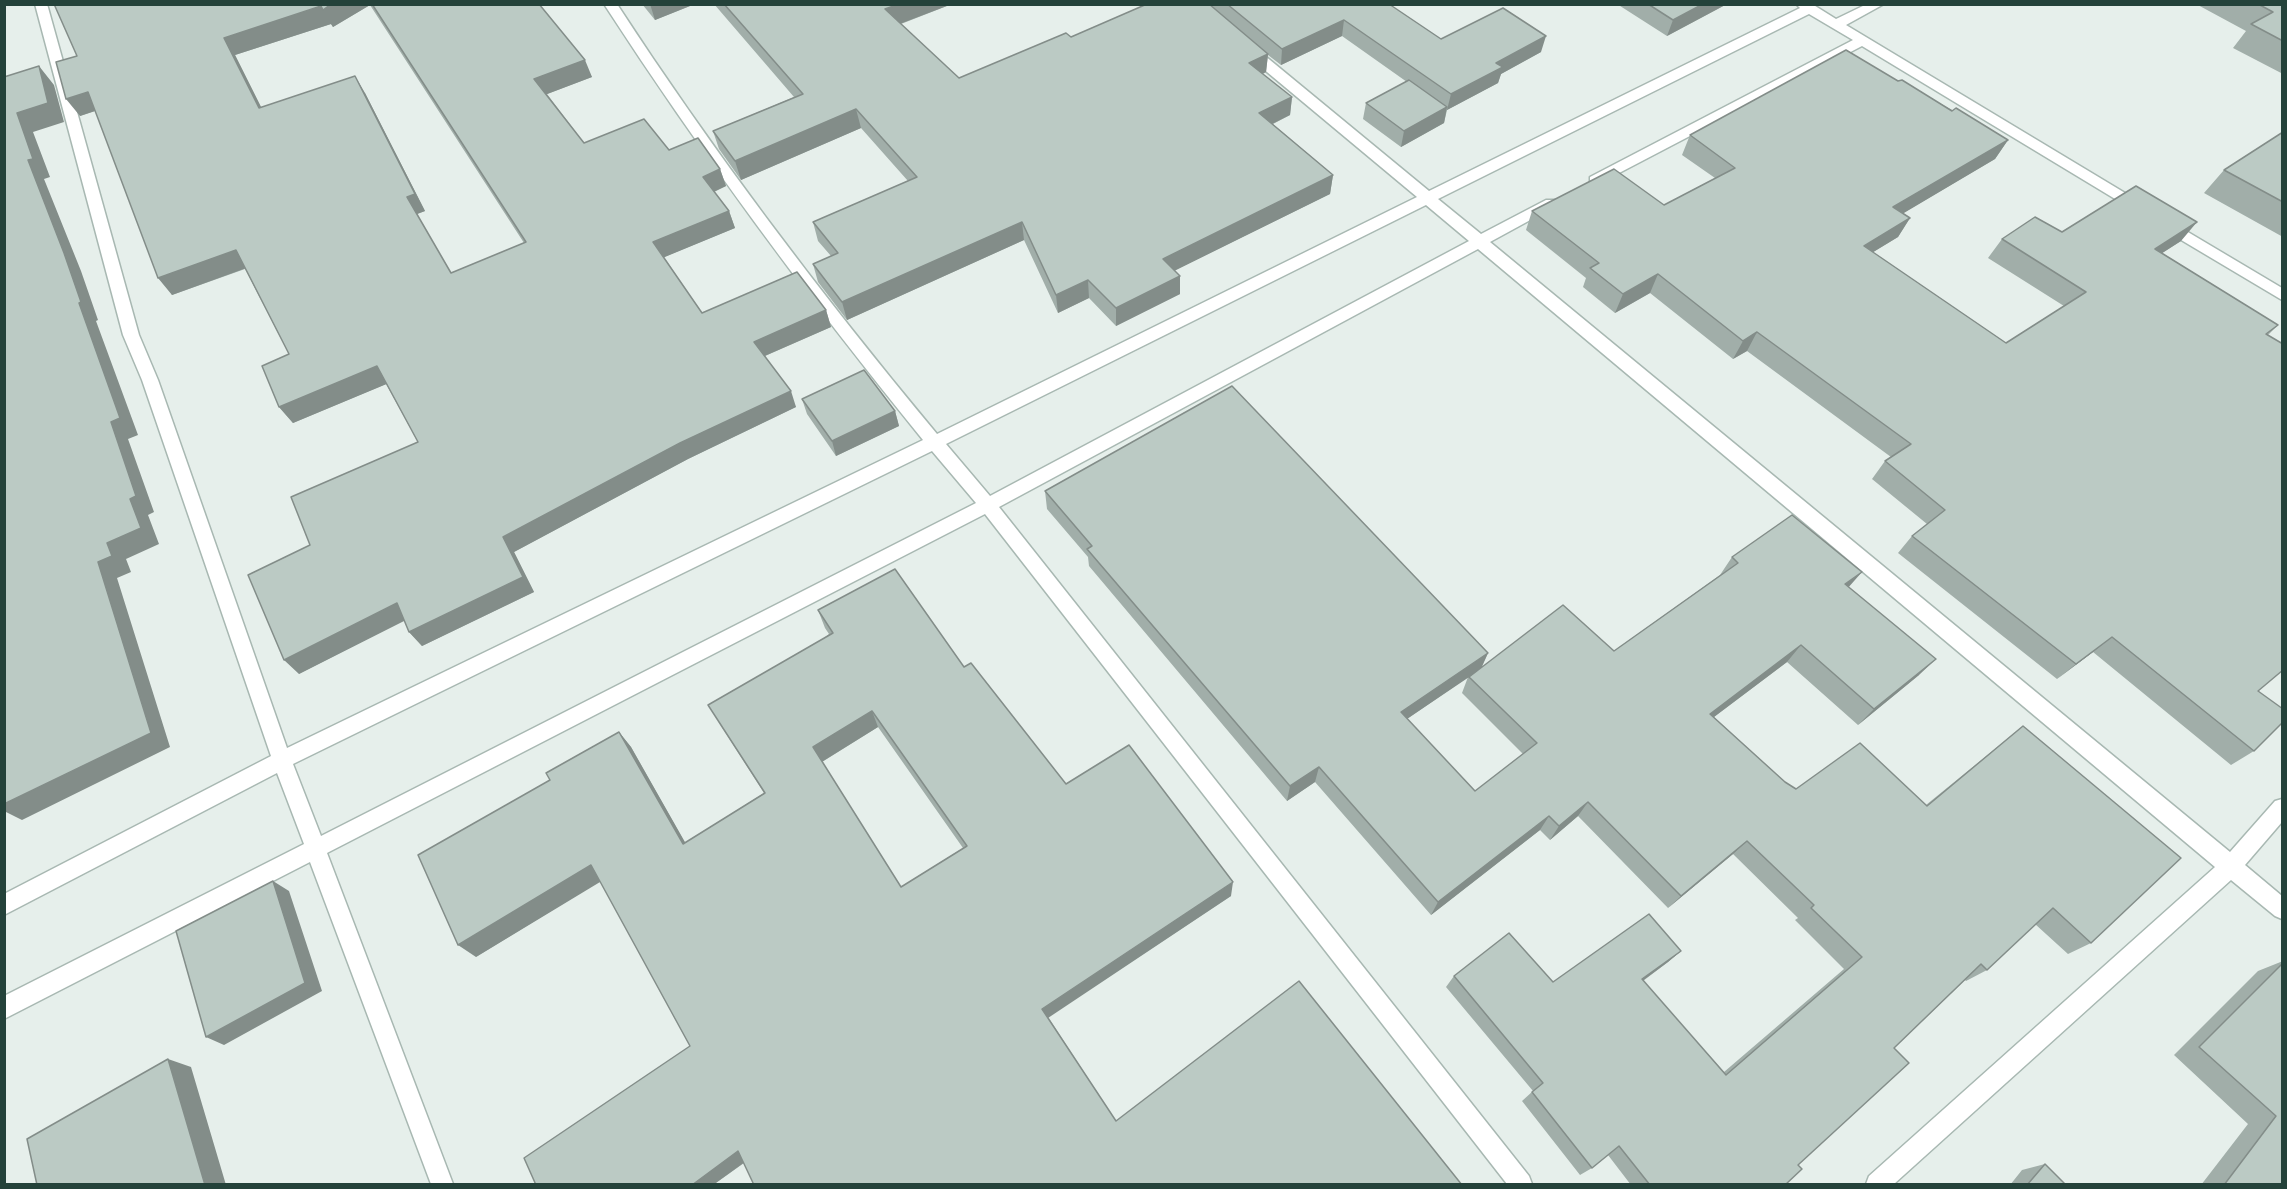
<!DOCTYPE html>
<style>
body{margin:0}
#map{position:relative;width:2287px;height:1189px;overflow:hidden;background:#e6efeb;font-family:Poppins,sans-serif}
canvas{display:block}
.frame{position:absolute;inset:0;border:6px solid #24423a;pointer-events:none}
</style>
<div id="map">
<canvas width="2287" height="1189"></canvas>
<div class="frame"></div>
</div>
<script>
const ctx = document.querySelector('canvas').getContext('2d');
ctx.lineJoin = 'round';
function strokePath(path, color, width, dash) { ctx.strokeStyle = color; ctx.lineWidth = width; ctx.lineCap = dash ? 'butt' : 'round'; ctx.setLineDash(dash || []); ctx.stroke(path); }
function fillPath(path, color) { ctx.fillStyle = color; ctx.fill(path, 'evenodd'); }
const street = new Path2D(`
 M 35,4 L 47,4 L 139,335 L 158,380 L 287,748 L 923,440 C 810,301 702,155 604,4 L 617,4 C 714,153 823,297 937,434 L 1417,197 L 1243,52 L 1243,46 L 1253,46 L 1429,191 L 1800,8 L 1796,4 L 1812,4 L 1836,19 L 1867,4 L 1884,4 L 1846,25 L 2145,205 L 2147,208 L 2145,211 L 2135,211 L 1862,46 L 1600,183 L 1590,183 L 1590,177 L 1853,40 L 1809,14 L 1438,199 L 1481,234 L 1546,200 L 1556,200 L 1558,203 L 1556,206 L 1490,242 L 2230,852 L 2275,801 L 2282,799 L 2282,822 L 2245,865 L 2282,896 L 2282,919 L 2275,916 L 2231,880 L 1894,1184 L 1866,1184 L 1869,1176 L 2215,867 L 1478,249 L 999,507 L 1529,1176 L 1532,1184 L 1507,1184 L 985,514 L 327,853 L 453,1184 L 431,1184 L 310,862 L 4,1019 L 4,996 L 304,844 L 277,773 L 4,915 L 4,894 L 271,756 L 142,380 L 123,335 ZM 1426,205 L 1469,241 L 990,496 L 946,444 ZM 932,451 L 976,503 L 321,836 L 293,764 Z
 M 2166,219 L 2282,288 L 2282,300 L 2161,228 L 2159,224 Z`);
const wall = new Path2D(`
 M 54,4 L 539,4 L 592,77 L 547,94 L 584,143 L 669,150 L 720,169 L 726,186 L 714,192 L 729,211 L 735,228 L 664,257 L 702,313 L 826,310 L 831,327 L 765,356 L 796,407 L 688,459 L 514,552 L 534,592 L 422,646 L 409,632 L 404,620 L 299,674 L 310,545 L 418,442 L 386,384 L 293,423 L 279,407 L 289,354 L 245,269 L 172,295 L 95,111 L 80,116 L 77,56 ZM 370,5 L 524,243 L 451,273 L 417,214 L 425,211 L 365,93 L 261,107 L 235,55 L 331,24 L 333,27 Z
 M 642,4 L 695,4 L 655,20 Z
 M 714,4 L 952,4 L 901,24 L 959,78 L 1071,37 L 1147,4 L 1389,4 L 1441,39 L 1541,52 L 1501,74 L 1498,83 L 1447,110 L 1444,123 L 1401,147 L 1363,119 L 1366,103 L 1407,82 L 1342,36 L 1281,65 L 1268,55 L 1266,72 L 1263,74 L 1292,97 L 1290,115 L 1273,124 L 1333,175 L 1330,194 L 1175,270 L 1180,294 L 1116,326 L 1089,298 L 1058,313 L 1024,240 L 847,320 L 818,282 L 813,264 L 831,256 L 818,241 L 813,222 L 908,181 L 861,128 L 741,180 L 719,149 L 713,131 L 794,97 Z
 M 1617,4 L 1727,4 L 1667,36 Z
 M 2196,4 L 2283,4 L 2283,74 L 2233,48 L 2246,31 Z
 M 1898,81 L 2008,140 L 1995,159 L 1903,213 L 1910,218 L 1898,237 L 1873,252 L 2006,343 L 2064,306 L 1988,258 L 2002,239 L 2062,232 L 2181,241 L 2162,253 L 2278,325 L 2268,335 L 2258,691 L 2254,751 L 2231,765 L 2093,652 L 2057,679 L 1898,553 L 1912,536 L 1927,524 L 1872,479 L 1885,461 L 1891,457 L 1747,351 L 1733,359 L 1650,293 L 1615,313 L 1583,287 L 1586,278 L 1526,230 L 1532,211 L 1664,205 L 1715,178 L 1682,155 L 1690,135 Z
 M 2283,132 L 2283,237 L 2204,193 L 2224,170 Z
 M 802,399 L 895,411 L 899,426 L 836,456 L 807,414 Z
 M 1045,491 L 1488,653 L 1481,667 L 1614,651 L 1720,575 L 1732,557 L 1849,587 L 1919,675 L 1858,725 L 1787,662 L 1714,717 L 1785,782 L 1796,789 L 1926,805 L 2023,726 L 2091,943 L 2068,954 L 2035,924 L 1987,970 L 1966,981 L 1965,980 L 1894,1048 L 1798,1165 L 1785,1185 L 1631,1185 L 1608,1155 L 1592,1168 L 1580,1175 L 1522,1101 L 1533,1091 L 1446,987 L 1454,976 L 1553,982 L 1681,951 L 1668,962 L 1643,981 L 1724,1072 L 1844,969 L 1795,920 L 1798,918 L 1733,854 L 1668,908 L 1578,816 L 1550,840 L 1540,830 L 1431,915 L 1315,782 L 1287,801 L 1089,566 L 1088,557 L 1047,509 ZM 1468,677 L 1462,693 L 1523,754 L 1475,791 L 1407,719 Z
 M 818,610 L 964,667 L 1066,784 L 1231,896 L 1048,1017 L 1116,1121 L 1462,1185 L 744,1163 L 713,1185 L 536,1185 L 690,1046 L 600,881 L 476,957 L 550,780 L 619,732 L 631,747 L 685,843 L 764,793 L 718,721 L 829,634 L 825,628 ZM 878,727 L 963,848 L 901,887 L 822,762 Z
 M 2283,961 L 2283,1185 L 2201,1185 L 2248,1124 L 2174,1055 L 2258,971 Z
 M 2045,1164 L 2066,1185 L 2010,1185 L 2022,1170 Z`);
const shadedWall = new Path2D(`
 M 331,4 L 370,5 L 333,27 L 331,24 L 235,55 L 270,125 L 259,108 L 224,38 L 321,6 Z
 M 650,4 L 695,4 L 655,20 Z
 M 899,4 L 952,4 L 889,28 L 885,9 Z
 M 1703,4 L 1727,4 L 1667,36 L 1673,20 Z
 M 1344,20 L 1342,36 L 1281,65 L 1282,49 Z
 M 1546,36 L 1541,52 L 1501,74 L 1498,83 L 1447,110 L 1451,94 L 1496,63 Z
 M 1268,54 L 1266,72 L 1247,81 L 1249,63 Z
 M 585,60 L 592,77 L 542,96 L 534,79 Z
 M 39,66 L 54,85 L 64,122 L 33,132 L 50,177 L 44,179 L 81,271 L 98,320 L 96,321 L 138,435 L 128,439 L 154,512 L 148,515 L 159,544 L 126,559 L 131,572 L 117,578 L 170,747 L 22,820 L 4,811 L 4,804 L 98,562 L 130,499 L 111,422 L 28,160 L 17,113 Z
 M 355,76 L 365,93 L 425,211 L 417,214 L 407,197 Z
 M 88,92 L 101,109 L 80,116 L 66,99 Z
 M 1292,97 L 1290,115 L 1258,131 L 1259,113 Z
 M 1447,107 L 1444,123 L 1401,147 L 1404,131 Z
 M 856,109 L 861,128 L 741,180 L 735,161 Z
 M 2008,140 L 1995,159 L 1882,226 L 1893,207 Z
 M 720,169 L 726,186 L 709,194 L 703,177 Z
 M 1333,175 L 1330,194 L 1162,277 L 1163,259 Z
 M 729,211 L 735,228 L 660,259 L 653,242 Z
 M 1910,218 L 1898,237 L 1852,265 L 1864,246 Z
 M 1022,222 L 1024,240 L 847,320 L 842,302 Z
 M 2197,222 L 2181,241 L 2139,268 L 2155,249 Z
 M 236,250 L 249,267 L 172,295 L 158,278 Z
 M 1658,274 L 1650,293 L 1615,313 L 1623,294 Z
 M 1180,276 L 1180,294 L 1116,326 L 1116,308 Z
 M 1088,280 L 1089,298 L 1058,313 L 1056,295 Z
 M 826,310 L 831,327 L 760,358 L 754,342 Z
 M 1757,332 L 1747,351 L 1733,359 L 1743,341 Z
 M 377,366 L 389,383 L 293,423 L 279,407 Z
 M 791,391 L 796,407 L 688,459 L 514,552 L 534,592 L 422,646 L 409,632 L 503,537 L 680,443 Z
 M 895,411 L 899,426 L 836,456 L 832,441 Z
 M 1862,572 L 1847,589 L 1845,584 Z
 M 397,603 L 410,618 L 299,674 L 284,660 Z
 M 2112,637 L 2093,652 L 2057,679 L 2076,664 Z
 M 1801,645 L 1787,662 L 1698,729 L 1710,714 Z
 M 1488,653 L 1481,669 L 1395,727 L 1401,712 Z
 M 1936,659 L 1919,675 L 1858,725 L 1874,709 Z
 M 872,711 L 878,727 L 820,763 L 813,747 Z
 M 619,732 L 631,747 L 694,858 L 683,844 Z
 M 1319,767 L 1315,782 L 1287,801 L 1290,786 Z
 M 1588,802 L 1578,816 L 1550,840 L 1559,826 Z
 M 1549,816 L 1540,830 L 1431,915 L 1438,902 Z
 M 1747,841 L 1733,854 L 1668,908 L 1681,896 Z
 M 591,865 L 605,879 L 476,957 L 458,945 Z
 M 273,881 L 289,891 L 322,991 L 224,1045 L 206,1037 Z
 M 1233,882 L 1231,896 L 1045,1020 L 1042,1009 Z
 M 1681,951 L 1668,962 L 1630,990 L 1642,979 Z
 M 168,1059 L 191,1067 L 226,1185 L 205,1185 Z
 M 738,1151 L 749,1159 L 713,1185 L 692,1185 Z`);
const building = new Path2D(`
 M 54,4 L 331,4 L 323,10 L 321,6 L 224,38 L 259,108 L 355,76 L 415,194 L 407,197 L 451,273 L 526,242 L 372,4 L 539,4 L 585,60 L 534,79 L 584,143 L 644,119 L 669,150 L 698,138 L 720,169 L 703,177 L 729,211 L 653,242 L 702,313 L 797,272 L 826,310 L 754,342 L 791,391 L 680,443 L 503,537 L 523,577 L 409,632 L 397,603 L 284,660 L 248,575 L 310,545 L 291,497 L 418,442 L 377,366 L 279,407 L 262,366 L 289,354 L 236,250 L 158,278 L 88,92 L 66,99 L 56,62 L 77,56 Z
 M 724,4 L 899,4 L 885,9 L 959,78 L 1066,33 L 1071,37 L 1147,4 L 1209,4 L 1268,54 L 1249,63 L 1292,97 L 1259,113 L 1333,175 L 1163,259 L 1180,276 L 1116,308 L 1088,280 L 1056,295 L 1022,222 L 842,302 L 813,264 L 838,253 L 813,222 L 917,177 L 856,109 L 735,161 L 713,131 L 803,94 Z
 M 1227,4 L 1389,4 L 1441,39 L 1503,8 L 1546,36 L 1496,63 L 1503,67 L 1451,94 L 1344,20 L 1282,49 Z
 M 1648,4 L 1703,4 L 1673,20 Z
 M 2258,4 L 2283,4 L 2283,41 L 2251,24 L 2273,12 Z
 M 1846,50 L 1898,81 L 1902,80 L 1952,111 L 1956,108 L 2008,140 L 1893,207 L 1910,218 L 1864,246 L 2006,343 L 2086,292 L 2002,239 L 2035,217 L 2062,232 L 2136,186 L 2197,222 L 2155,249 L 2278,325 L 2266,334 L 2283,344 L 2283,670 L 2258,691 L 2283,709 L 2283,722 L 2254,751 L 2112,637 L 2076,664 L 1912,536 L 1945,510 L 1885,461 L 1911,444 L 1757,332 L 1743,341 L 1658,274 L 1623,294 L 1590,268 L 1599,263 L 1532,211 L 1614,169 L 1664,205 L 1735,168 L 1690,135 Z
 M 39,66 L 48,103 L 17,113 L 33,159 L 28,160 L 64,253 L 81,302 L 79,303 L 120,418 L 111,422 L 136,496 L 130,499 L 141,528 L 107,543 L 112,556 L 98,562 L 151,733 L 4,804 L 4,77 Z
 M 1409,80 L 1447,107 L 1404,131 L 1366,103 Z
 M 2283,132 L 2283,202 L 2224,170 Z
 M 864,370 L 895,411 L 832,441 L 802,399 Z
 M 1232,386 L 1488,653 L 1401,712 L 1475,791 L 1537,743 L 1469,677 L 1563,605 L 1614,651 L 1738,563 L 1732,557 L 1792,515 L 1862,572 L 1845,584 L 1936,659 L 1874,709 L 1801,645 L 1710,714 L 1785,782 L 1796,789 L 1860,743 L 1927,806 L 2023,726 L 2181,858 L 2091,943 L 2053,908 L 1987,970 L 1981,964 L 1894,1048 L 1909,1063 L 1798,1165 L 1802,1169 L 1785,1185 L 1650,1185 L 1619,1146 L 1592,1168 L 1532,1092 L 1543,1083 L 1454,976 L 1509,933 L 1553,982 L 1649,914 L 1681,951 L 1642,979 L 1726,1075 L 1862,957 L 1811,908 L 1814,905 L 1747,841 L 1681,896 L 1588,802 L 1559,826 L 1549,816 L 1438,902 L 1319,767 L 1290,786 L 1087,549 L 1092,546 L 1045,491 Z
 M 895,569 L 964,667 L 971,663 L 1066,784 L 1129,745 L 1233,882 L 1042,1009 L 1116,1121 L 1299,981 L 1462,1185 L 754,1185 L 738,1151 L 692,1185 L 536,1185 L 524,1158 L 690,1046 L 591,865 L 458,945 L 418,855 L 550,780 L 546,773 L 619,732 L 683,844 L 765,793 L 708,705 L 833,633 L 818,610 ZM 872,711 L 967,846 L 901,887 L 813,747 Z
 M 273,881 L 305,983 L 206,1037 L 176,931 Z
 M 2283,963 L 2283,1185 L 2224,1185 L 2276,1116 L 2199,1047 Z
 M 168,1059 L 205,1185 L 37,1185 L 27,1139 Z
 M 2045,1164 L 2066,1185 L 2027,1185 Z`);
strokePath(street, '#a8b8b2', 3);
fillPath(street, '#fff');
fillPath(wall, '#a1aea9');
fillPath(shadedWall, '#838d89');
fillPath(building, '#bbcac4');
strokePath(building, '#838d89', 1.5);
</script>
